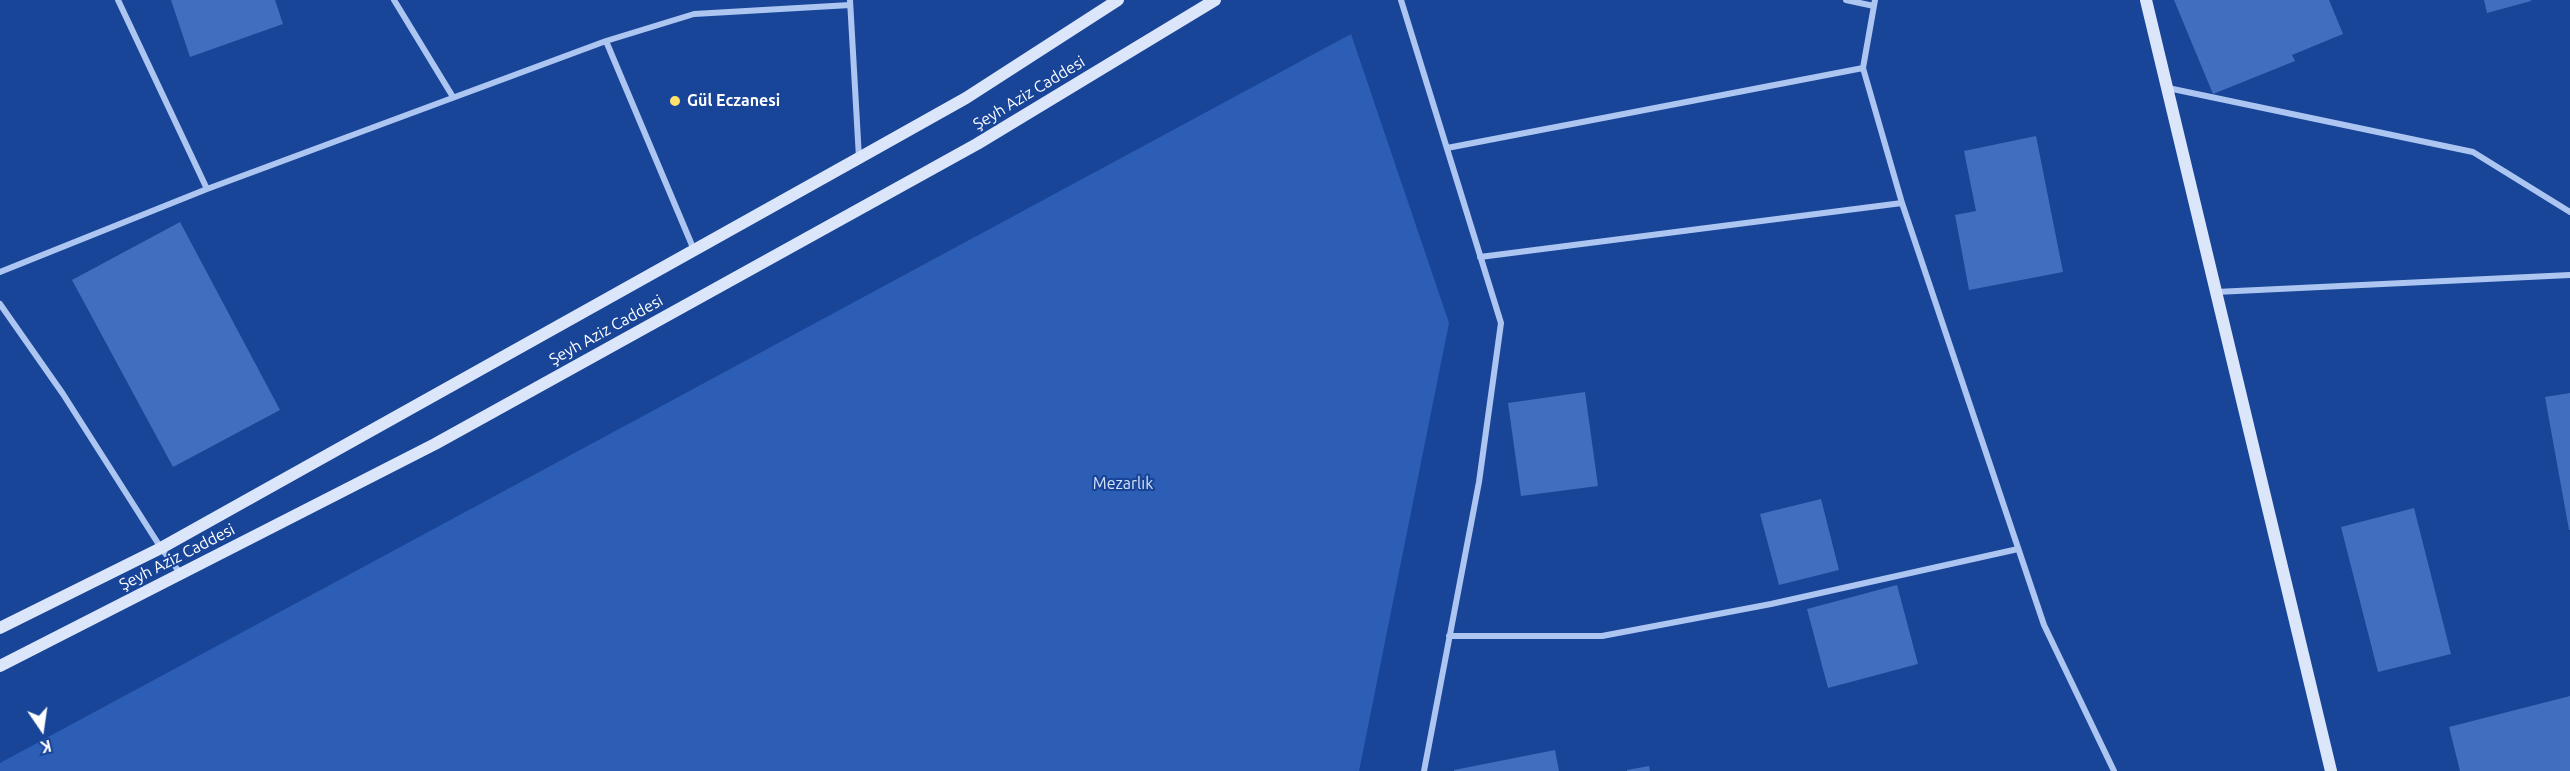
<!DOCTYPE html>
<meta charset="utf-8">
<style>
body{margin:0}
#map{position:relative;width:2570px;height:771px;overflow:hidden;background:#194598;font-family:Ubuntu,sans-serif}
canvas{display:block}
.north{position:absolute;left:12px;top:699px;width:60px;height:60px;-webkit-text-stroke:4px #194598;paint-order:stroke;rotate:167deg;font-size:16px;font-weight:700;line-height:24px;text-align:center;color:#fff}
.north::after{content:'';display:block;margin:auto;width:21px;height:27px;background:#fff;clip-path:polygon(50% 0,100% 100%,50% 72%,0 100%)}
</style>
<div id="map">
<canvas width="2570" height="771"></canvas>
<div class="north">K</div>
</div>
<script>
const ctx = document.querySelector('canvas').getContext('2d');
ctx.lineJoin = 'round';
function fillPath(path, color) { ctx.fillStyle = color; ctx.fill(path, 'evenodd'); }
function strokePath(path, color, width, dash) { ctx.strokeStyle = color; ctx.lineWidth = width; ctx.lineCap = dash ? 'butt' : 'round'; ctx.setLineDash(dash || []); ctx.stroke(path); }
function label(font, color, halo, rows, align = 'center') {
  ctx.font = font + ' Ubuntu,sans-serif'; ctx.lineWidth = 4.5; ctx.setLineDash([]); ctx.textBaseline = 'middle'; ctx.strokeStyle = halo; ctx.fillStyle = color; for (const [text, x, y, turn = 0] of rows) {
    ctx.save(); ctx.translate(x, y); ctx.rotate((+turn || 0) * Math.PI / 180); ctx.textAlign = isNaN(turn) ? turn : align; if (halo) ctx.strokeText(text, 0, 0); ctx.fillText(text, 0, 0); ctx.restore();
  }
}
const green = new Path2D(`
 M 1351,34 L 1449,323 L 1359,771 L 0,771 L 0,763 Z`);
const building = new Path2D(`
 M 171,0 L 275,0 L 283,24 L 190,57 Z
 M 2174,0 L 2329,0 L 2343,34 L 2292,55 L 2295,61 L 2213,94 Z
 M 2484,0 L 2531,0 L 2531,1 L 2487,13 Z
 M 2036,136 L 2063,272 L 1969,290 L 1955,215 L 1976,211 L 1964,151 Z
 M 180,222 L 280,410 L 173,467 L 72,280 Z
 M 1585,392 L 1598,486 L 1521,496 L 1508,403 Z
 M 2570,393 L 2570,530 L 2569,530 L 2545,397 Z
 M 1821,499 L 1839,570 L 1779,585 L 1760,514 Z
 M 2414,508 L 2451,654 L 2378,672 L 2341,527 Z
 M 1897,585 L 1918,664 L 1828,688 L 1807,609 Z
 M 2570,696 L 2570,771 L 2460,771 L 2449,727 Z
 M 1555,750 L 1559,771 L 1454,771 L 1454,770 Z
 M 1649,766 L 1650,771 L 1627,771 L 1627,770 Z`);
const street = new Path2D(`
 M 118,0 L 207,189
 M 394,0 L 453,97
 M 850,0 L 859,158
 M 1401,0 L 1501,323 L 1479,482 L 1424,771
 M 1846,0 L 1874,6
 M 1875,0 L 1863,68 L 1902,203 L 2044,625 L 2114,771
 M 606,41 L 694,14 L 850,5
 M 2168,88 L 2473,152 L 2570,212
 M 1447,148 L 1863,68
 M 1480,257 L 1902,203
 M 0,272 L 207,189 L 606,41 L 694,250
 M 2216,292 L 2570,275
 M 0,304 L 63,394 L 161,548 L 181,574
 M 1449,636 L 1602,636 L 1771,604 L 2018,549`);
const secondary = new Path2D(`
 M 2146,0 L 2331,771
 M 0,628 L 161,548 L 859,158 L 966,98 L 1118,0
 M 0,666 L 435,444 L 977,144 L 1215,0`);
const markers = [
 [675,101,6,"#ffe36d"]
];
const streetNames = [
 ["Şeyh Aziz Caddesi",1029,93,-31],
 ["Şeyh Aziz Caddesi",606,330,-29],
 ["Şeyh Aziz Caddesi",177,557,-27]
];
const poiNames = [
 ["Gül Eczanesi",687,101]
];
const parkNames = [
 ["Mezarlık",1123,484]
];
fillPath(green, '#2d5eb6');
fillPath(building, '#426ebf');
strokePath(street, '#adc6f1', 6);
strokePath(secondary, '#dce6fb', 12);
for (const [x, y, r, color] of markers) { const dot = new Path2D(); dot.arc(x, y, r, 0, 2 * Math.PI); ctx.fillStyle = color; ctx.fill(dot); strokePath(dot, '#194598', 2); }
label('16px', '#fff', '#194598', streetNames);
label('bold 16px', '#fff', '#194598', poiNames, 'left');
label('16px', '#d5e3fc', '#194598', parkNames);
</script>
